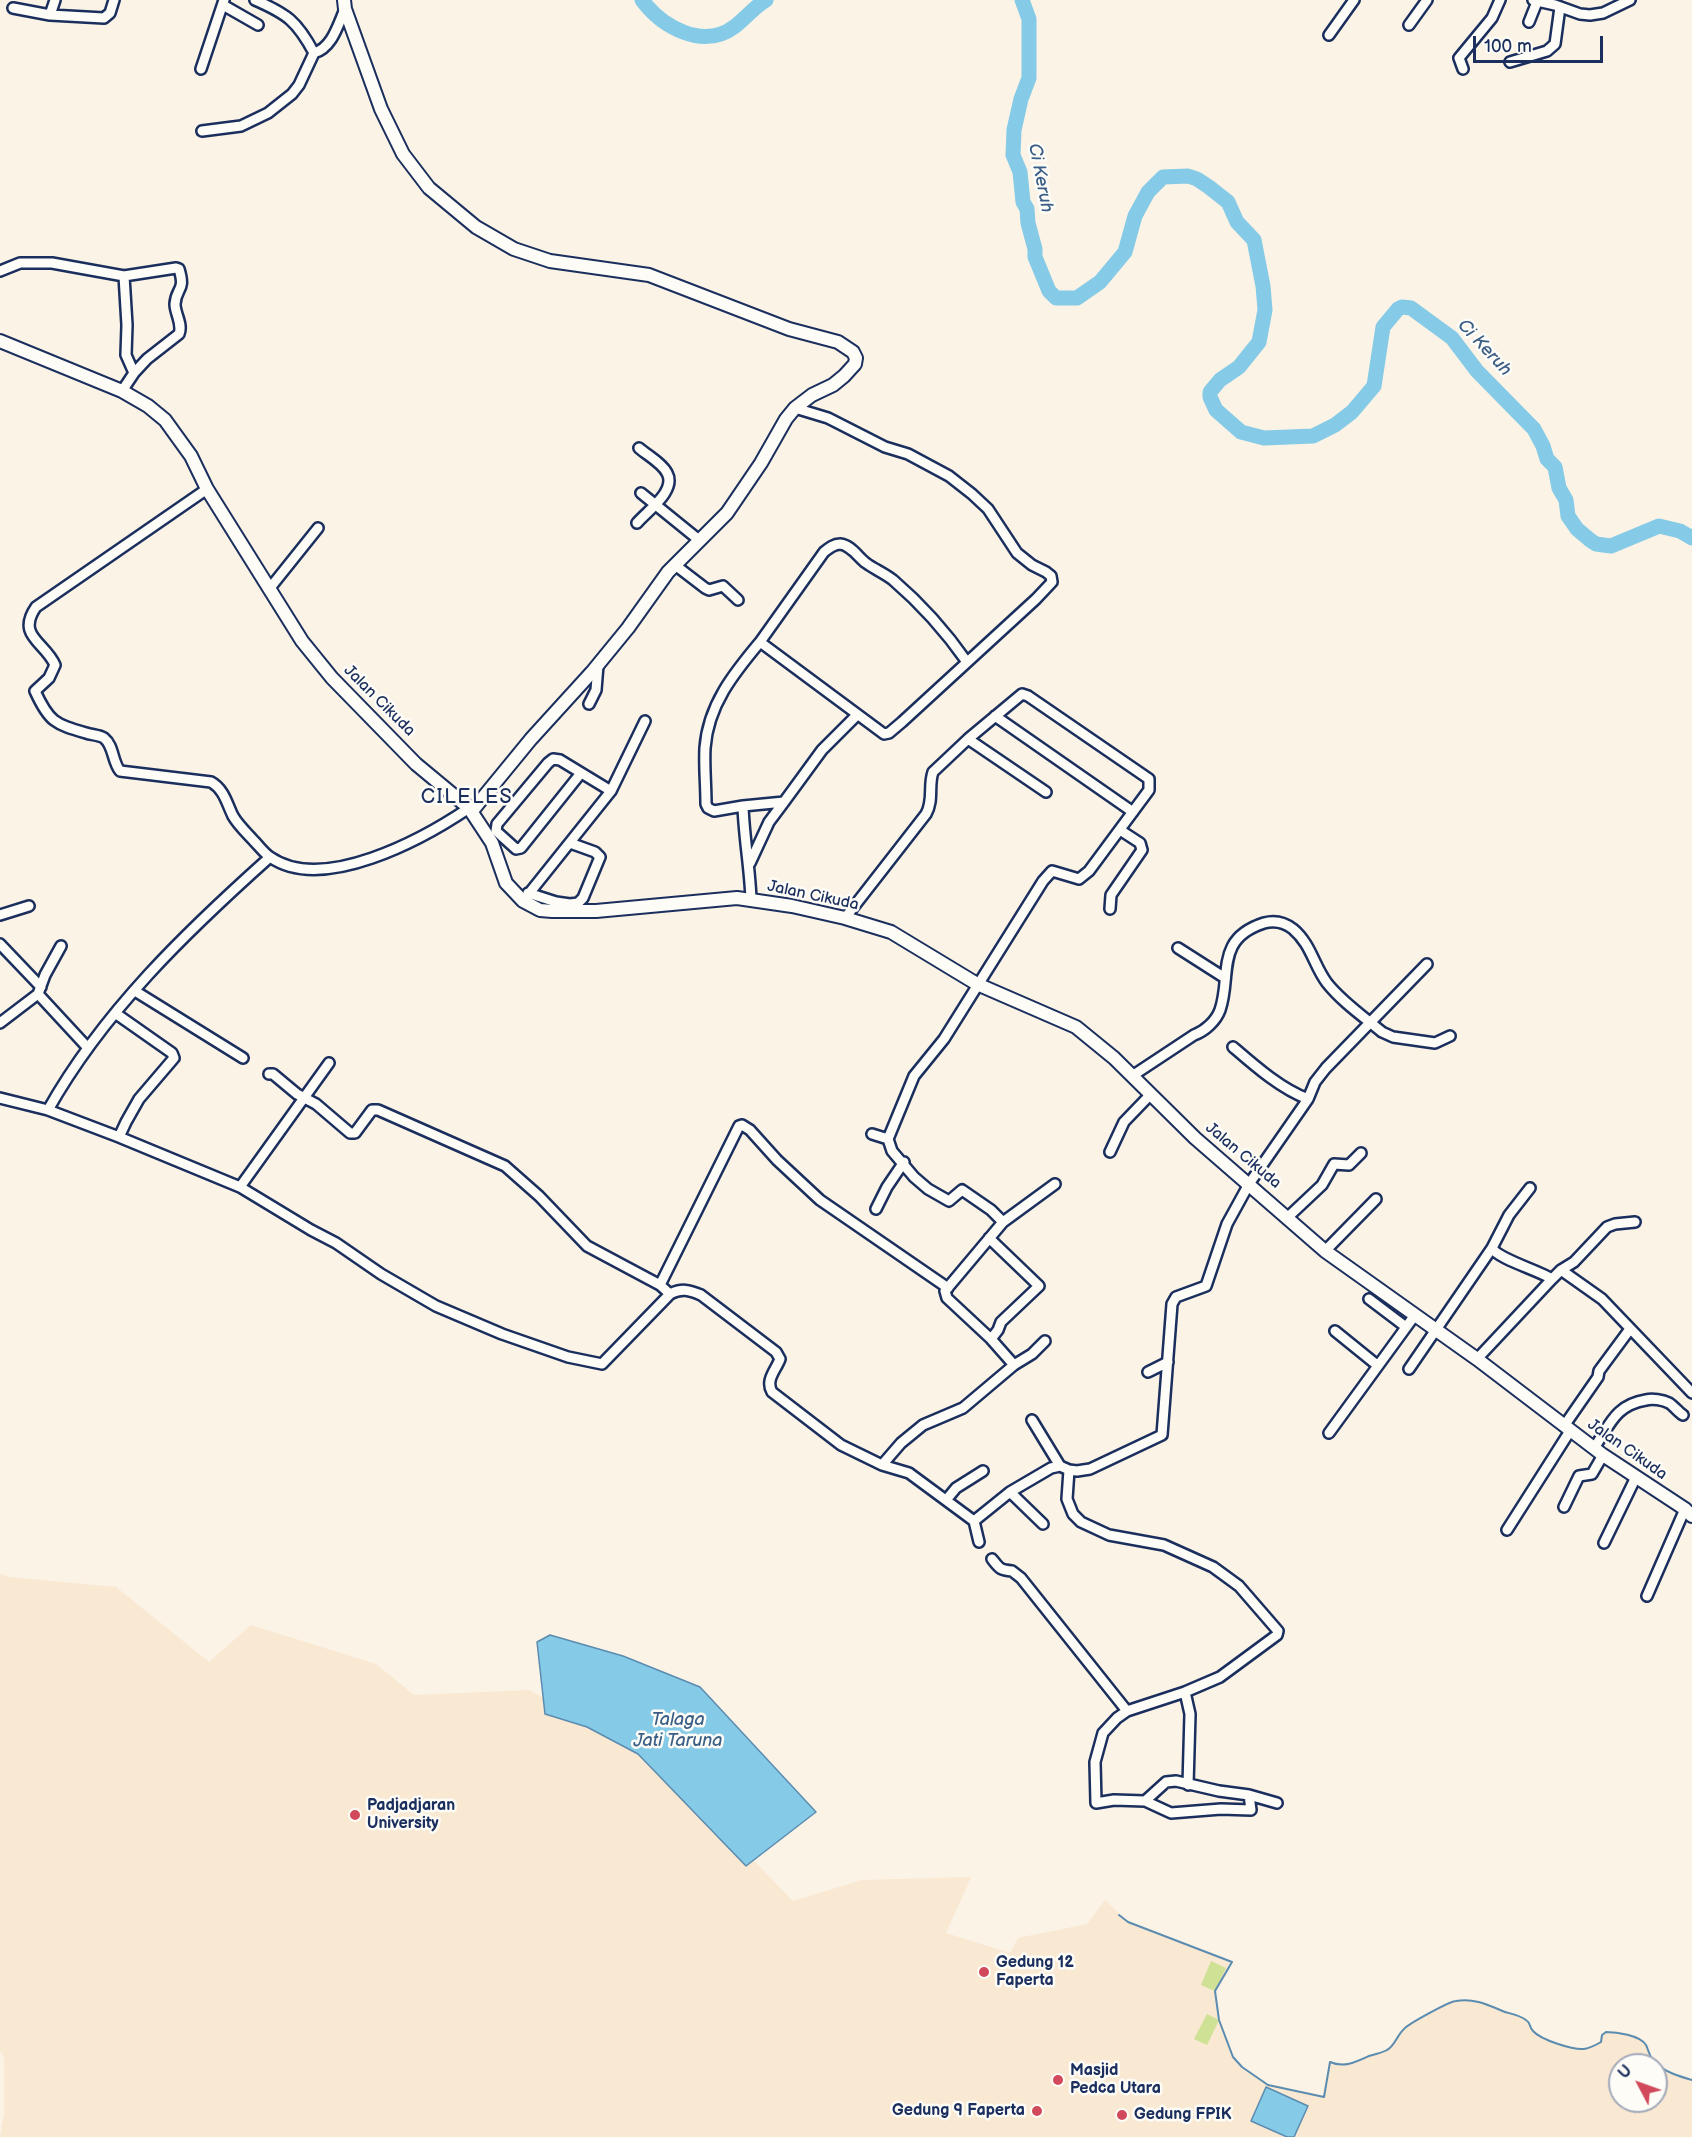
<!DOCTYPE html>
<style>
body{margin:0}
#map{position:relative;width:1692px;height:2137px;overflow:hidden;background:#fbf3e6;font-family:"Balsamiq Sans",sans-serif}
canvas{display:block}
.north{position:absolute;left:1608px;top:2053px;width:60px;height:60px;box-sizing:border-box;background:#fdfcf7;border:2px solid #a3aaba;border-radius:50%;rotate:311deg;font-size:16px;font-weight:700;line-height:24px;text-align:center;color:#1b2f5e}
.north::after{content:'';display:block;margin:auto;width:21px;height:27px;background:#d1495b;clip-path:polygon(50% 0,100% 100%,50% 72%,0 100%)}
.scale{position:absolute;left:1473px;top:36px;width:130px;height:27px;box-sizing:border-box;border:3px solid #1b2f5e;border-top:0;padding-left:8px;font-size:18px;line-height:21px;white-space:nowrap;color:#1b2f5e;-webkit-text-stroke:4px #fdfcf7;paint-order:stroke}
</style>
<div id="map">
<canvas width="1692" height="2137"></canvas>
<div class="north">U</div>
<div class="scale">100 m</div>
</div>
<script>
const ctx = document.querySelector('canvas').getContext('2d');
ctx.lineJoin = 'round';
function fillPath(path, color) { ctx.fillStyle = color; ctx.fill(path, 'evenodd'); }
function strokePath(path, color, width, dash) { ctx.strokeStyle = color; ctx.lineWidth = width; ctx.lineCap = dash ? 'butt' : 'round'; ctx.setLineDash(dash || []); ctx.stroke(path); }
function label(font, color, halo, rows, align = 'center') {
  ctx.font = font + ' "Balsamiq Sans",sans-serif'; ctx.lineWidth = 5; ctx.setLineDash([]); ctx.textBaseline = 'middle'; ctx.strokeStyle = halo; ctx.fillStyle = color; for (const [text, x, y, turn = 0] of rows) {
    ctx.save(); ctx.translate(x, y); ctx.rotate((+turn || 0) * Math.PI / 180); ctx.textAlign = isNaN(turn) ? turn : align; if (halo) ctx.strokeText(text, 0, 0); ctx.fillText(text, 0, 0); ctx.restore();
  }
}
const built = new Path2D(`
 M 0,1574 L 9,1577 L 116,1587 L 209,1662 L 251,1625 L 376,1664 L 414,1695 L 529,1690 L 649,1753 L 793,1901 L 862,1880 L 971,1877 L 946,1933 L 1010,1953 L 1018,1938 L 1087,1924 L 1105,1900 L 1128,1922 L 1232,1962 L 1215,1991 L 1219,2020 L 1233,2057 L 1242,2067 L 1268,2085 L 1323,2097 L 1330,2062 L 1336,2065 L 1351,2064 L 1387,2050 L 1393,2045 L 1404,2028 L 1411,2023 L 1454,2001 L 1471,2000 L 1486,2003 L 1505,2012 L 1514,2014 L 1525,2019 L 1529,2023 L 1532,2031 L 1540,2036 L 1567,2047 L 1581,2049 L 1592,2046 L 1601,2042 L 1602,2035 L 1606,2032 L 1616,2032 L 1641,2039 L 1646,2044 L 1650,2057 L 1656,2064 L 1671,2074 L 1692,2080 L 1692,2137 L 0,2137 L 4,2113 L 4,2058 L 0,2051 ZM 1620,2065 L 1656,2065 L 1656,2101 L 1620,2101 Z`);
const green = new Path2D(`
 M 1211,1961 L 1226,1968 L 1215,1991 L 1201,1985 Z
 M 1207,2014 L 1219,2020 L 1207,2045 L 1194,2039 Z`);
const water = new Path2D(`
 M 550,1635 L 623,1656 L 700,1687 L 816,1812 L 746,1866 L 638,1754 L 587,1727 L 545,1714 L 537,1642 Z
 M 1266,2087 L 1308,2106 L 1294,2137 L 1287,2137 L 1251,2121 Z`);
const stream = new Path2D(`
 M 1119,1915 L 1128,1922 L 1232,1962 L 1215,1991 L 1219,2020 L 1233,2057 L 1242,2067 L 1268,2085 L 1324,2097 L 1330,2062 C 1344,2068 1356,2062 1369,2056 C 1375,2054 1382,2053 1387,2050 C 1395,2046 1397,2035 1404,2029 C 1408,2024 1450,2001 1456,2001 C 1475,1998 1488,2005 1505,2012 C 1512,2014 1519,2015 1526,2020 C 1531,2023 1529,2027 1533,2031 C 1541,2040 1573,2050 1584,2049 C 1590,2048 1596,2045 1601,2042 L 1602,2035 L 1606,2032 C 1616,2032 1640,2035 1646,2045 C 1649,2051 1649,2056 1654,2062 C 1665,2072 1678,2076 1692,2080`);
const river = new Path2D(`
 M 642,0 C 662,27 703,50 734,27 C 746,18 754,7 766,0
 M 1022,0 L 1029,19 L 1029,78 L 1021,99 L 1014,130 L 1013,155 L 1020,172 L 1023,202 L 1027,209 L 1028,223 L 1035,249 L 1035,257 L 1049,291 L 1056,298 L 1077,298 L 1100,282 L 1125,252 L 1135,216 L 1148,192 L 1163,177 L 1188,176 L 1197,179 L 1209,187 L 1228,202 L 1237,222 L 1254,240 L 1263,286 L 1265,310 L 1259,342 L 1239,367 L 1220,380 L 1210,392 L 1210,397 L 1216,410 L 1241,432 L 1264,438 L 1313,436 L 1335,425 L 1352,412 L 1374,386 L 1383,327 L 1398,309 L 1402,307 L 1411,308 L 1452,338 L 1477,371 L 1534,429 L 1543,446 L 1547,459 L 1555,467 L 1559,488 L 1566,500 L 1568,516 L 1577,529 L 1590,540 L 1596,544 L 1611,546 L 1659,526 L 1680,531 L 1692,538`);
const minor = new Path2D(`
 M 255,0 C 287,14 297,21 314,53
 M 1533,0 L 1555,5 L 1580,14 L 1590,15 L 1603,13 L 1630,0
 M 223,5 L 258,25
 M 13,8 L 50,15 L 104,18 L 110,13 L 114,0
 M 50,15 L 55,0
 M 1529,22 L 1537,2
 M 1409,25 L 1427,0
 M 1329,35 L 1354,0
 M 1510,62 L 1547,51 L 1555,44 L 1560,7
 M 201,69 L 224,0
 M 1463,69 L 1459,58 L 1492,18 L 1500,0
 M 202,131 L 241,126 L 268,113 L 292,94 L 299,85 L 314,53 C 332,48 338,25 345,9
 M 0,271 L 20,263 L 52,263 L 124,276 L 176,268 L 179,269 C 186,292 176,287 175,304 C 175,314 183,324 179,334 L 147,359 L 134,373
 M 122,391 L 134,373 L 126,355 L 127,325 L 124,276
 M 795,408 L 828,418 L 885,447 L 908,454 L 949,476 L 972,494 L 988,509 L 1017,553 L 1032,565 L 1046,572 L 1051,576 L 1052,582 L 1036,599 L 902,722 L 889,733 L 884,734 L 760,642 L 824,552 C 829,548 834,544 840,544 C 851,545 858,557 866,563 C 874,569 884,573 893,580 C 921,604 946,632 967,662
 M 207,489 L 36,607 C 16,636 45,642 55,665 L 49,678 L 35,691 C 49,722 55,724 86,733 C 92,735 99,735 104,738 C 114,746 112,761 120,771 L 211,782 C 224,789 227,804 233,816 C 238,825 247,833 254,841 C 259,846 264,853 270,857 C 323,894 423,839 469,808
 M 641,493 L 699,540
 M 637,523 C 647,511 677,491 667,473 C 662,463 647,455 639,448
 M 675,565 L 705,588 L 709,590 L 723,586 L 738,600
 M 270,588 L 318,528
 M 589,704 L 596,690 L 598,665
 M 995,716 L 1133,812
 M 968,739 L 1046,792
 M 581,773 L 521,848 L 516,849 L 496,831 L 497,824 L 548,763 L 553,759 L 560,760 L 611,791
 M 743,806 L 784,802
 M 750,863 L 769,822 L 784,802 L 822,750 L 857,715
 M 528,893 L 556,902 L 570,904 L 578,903 L 583,898 L 600,857 L 595,852 L 570,843
 M 751,900 C 750,868 744,838 743,806 L 714,811 L 708,808 L 706,804 C 706,785 704,766 705,748 C 708,705 734,673 760,642
 M 523,901 L 611,791 L 645,721
 M 1110,909 L 1111,895 L 1142,850 L 1140,843 L 1120,830
 M 0,915 L 29,906
 M 845,918 L 926,814 C 934,800 928,786 933,772 L 968,739 L 1022,694 L 1028,696 L 1149,779 L 1149,790 L 1089,871 L 1079,879 L 1052,871 L 1043,881 L 944,1039 L 914,1076 L 888,1139 L 892,1151 L 914,1177 L 928,1189 L 949,1201 L 962,1190 L 991,1210 L 1003,1222 L 945,1291 L 947,1298 L 991,1339
 M 0,944 L 41,987
 M 1178,948 L 1225,978
 M 135,991 L 243,1058
 M 38,994 L 88,1048
 M 115,1013 L 172,1053 L 174,1058 L 139,1099 L 126,1122 L 119,1137
 M 0,1023 L 38,994 L 45,975 L 61,946
 M 269,1074 L 273,1074 L 297,1094 L 316,1104 L 350,1133 L 355,1133 L 372,1110 L 378,1110 L 505,1166 L 539,1196 L 587,1246 L 660,1285 L 670,1294
 M 1132,1076 L 1194,1035 C 1205,1031 1216,1021 1220,1010 C 1232,976 1214,939 1264,923 C 1275,920 1284,922 1293,929 C 1311,944 1314,966 1327,983 C 1342,1002 1364,1017 1382,1032 L 1393,1037 L 1435,1043 L 1450,1036
 M 0,1098 L 48,1110 L 119,1137 L 240,1187 L 311,1230 L 336,1243 L 381,1274 L 436,1306 L 502,1334 L 568,1357 L 602,1364 L 670,1294 C 682,1288 689,1290 701,1295 L 776,1352 L 780,1359 C 776,1370 765,1380 772,1392 L 841,1445 L 882,1465 L 909,1473 L 974,1521 L 979,1542
 M 1308,1099 L 1315,1082 L 1326,1068 L 1427,964
 M 48,1110 C 103,1012 186,932 270,857
 M 872,1134 L 888,1139
 M 1110,1152 L 1124,1122 L 1150,1095
 M 240,1187 L 329,1063
 M 876,1209 L 887,1187 L 904,1162
 M 1288,1217 L 1322,1185 L 1334,1164 L 1349,1165 L 1361,1153
 M 1003,1222 L 1055,1184
 M 989,1238 L 1039,1286 L 1001,1322 L 998,1330 L 991,1339 L 1014,1365
 M 1492,1248 C 1498,1259 1538,1270 1552,1279
 M 1325,1251 L 1376,1199
 M 1561,1270 L 1602,1299 L 1692,1393
 M 660,1285 L 739,1126 L 742,1125 L 750,1130 L 777,1160 L 820,1200 L 948,1288
 M 1369,1299 L 1406,1327
 M 1335,1331 L 1377,1365
 M 1477,1359 L 1552,1279 L 1561,1270 L 1574,1262 L 1607,1227 L 1615,1224 L 1635,1222
 M 1409,1369 L 1492,1248 L 1509,1215 L 1530,1188
 M 1148,1372 L 1168,1362
 M 1032,1420 L 1060,1466
 M 1564,1426 L 1598,1377 L 1599,1371 L 1630,1329
 M 1329,1433 L 1415,1315
 M 1594,1448 C 1610,1425 1615,1405 1646,1400 C 1652,1398 1663,1400 1669,1403 C 1674,1406 1678,1412 1683,1415
 M 882,1465 L 901,1443 L 923,1425 L 963,1408 L 1014,1365 L 1032,1354 L 1045,1341
 M 1069,1470 L 1067,1499 L 1073,1514 L 1081,1522 L 1109,1535 L 1164,1545 L 1213,1567 L 1239,1586 L 1278,1631 L 1277,1635 L 1220,1677 L 1185,1692 L 1127,1711 L 1117,1718 L 1103,1733 L 1095,1762 L 1096,1803 L 1114,1800 L 1145,1801 L 1171,1813 L 1221,1809 L 1251,1810 L 1249,1795
 M 1010,1492 L 1043,1524
 M 947,1499 L 956,1488 L 983,1471
 M 1564,1507 L 1579,1476 L 1592,1474 L 1603,1455
 M 974,1521 L 1010,1492 L 1051,1468 L 1060,1466 L 1069,1470 L 1077,1471 L 1090,1469 L 1162,1435 L 1172,1304 L 1176,1297 L 1206,1286 L 1227,1224 L 1249,1184 L 1308,1099 C 1281,1089 1255,1066 1233,1047
 M 1507,1530 L 1570,1431
 M 1604,1543 L 1636,1477
 M 992,1559 C 1000,1569 1000,1570 1012,1571 L 1021,1578 L 1127,1711
 M 1647,1596 L 1685,1509
 M 1185,1692 L 1190,1714 L 1188,1785
 M 1145,1801 L 1166,1782 L 1176,1781 L 1219,1791 L 1249,1795 L 1277,1803`);
const tertiary = new Path2D(`
 M 344,0 L 345,9 L 381,109 L 403,154 L 429,188 L 476,227 L 514,249 L 550,261 L 649,275 L 789,329 L 838,342 L 853,352 L 856,358 L 855,364 L 844,376 L 833,385 L 812,395 L 795,408 L 786,419 L 761,463 L 727,513 L 668,572 L 628,628 L 592,672 L 531,739 L 472,811
 M 0,341 L 122,391 L 148,406 L 165,420 L 191,456 L 207,489 L 302,641 L 332,678 L 416,764 L 469,808 L 492,843 L 506,883 L 523,901 L 540,910 L 552,911 L 596,911 L 737,898 L 792,906 L 845,918 L 891,932 L 977,984 L 1076,1027 L 1114,1058 L 1195,1138 L 1325,1251 L 1477,1359 L 1603,1455 L 1685,1509 L 1692,1516`);
const markers = [
 [355,1815,6,"#d1495b"],
 [984,1972,6,"#d1495b"],
 [1058,2080,6,"#d1495b"],
 [1037,2111,6,"#d1495b"],
 [1122,2115,6,"#d1495b"]
];
const streetNames = [
 ["Jalan Cikuda",379,701,45],
 ["Jalan Cikuda",813,896,12],
 ["Jalan Cikuda",1243,1156,40],
 ["Jalan Cikuda",1627,1450,35]
];
const poiNames = [
 ["Padjadjaran",367,1806],
 ["University",367,1824],
 ["Gedung 12",996,1963],
 ["Faperta",996,1981],
 ["Masjid",1070,2071],
 ["Pedca Utara",1070,2089],
 ["Gedung 9 Faperta",1025,2111,"right"],
 ["Gedung FPIK",1134,2115]
];
const waterNames = [
 ["Ci Keruh",1040,178,79],
 ["Ci Keruh",1484,348,47],
 ["Talaga",678,1720],
 ["Jati Taruna",678,1741]
];
const quarterNames = [
 ["CILELES",467,798]
];
fillPath(built, '#f9e8d2');
fillPath(green, '#cee195');
fillPath(water, '#85cae6');
strokePath(water, '#5b8cb0', 1.5);
strokePath(stream, '#5b8cb0', 2);
strokePath(river, '#85cae6', 15);
strokePath(minor, '#1b2f5e', 14);
strokePath(tertiary, '#1b2f5e', 16);
strokePath(minor, '#fdfcf7', 9);
strokePath(tertiary, '#fdfcf7', 12);
for (const [x, y, r, color] of markers) { const dot = new Path2D(); dot.arc(x, y, r, 0, 2 * Math.PI); ctx.fillStyle = color; ctx.fill(dot); strokePath(dot, '#fdfcf7', 2); }
label('16px', '#1b2f5e', '#fdfcf7', streetNames);
label('bold 16px', '#1b2f5e', '#fdfcf7', poiNames, 'left');
label('italic 18px', '#3b5e87', '#fdfcf7', waterNames);
ctx.letterSpacing = '1.5px';
label('20px', '#1b2f5e', '#fdfcf7', quarterNames);
ctx.letterSpacing = '0px';
</script>
